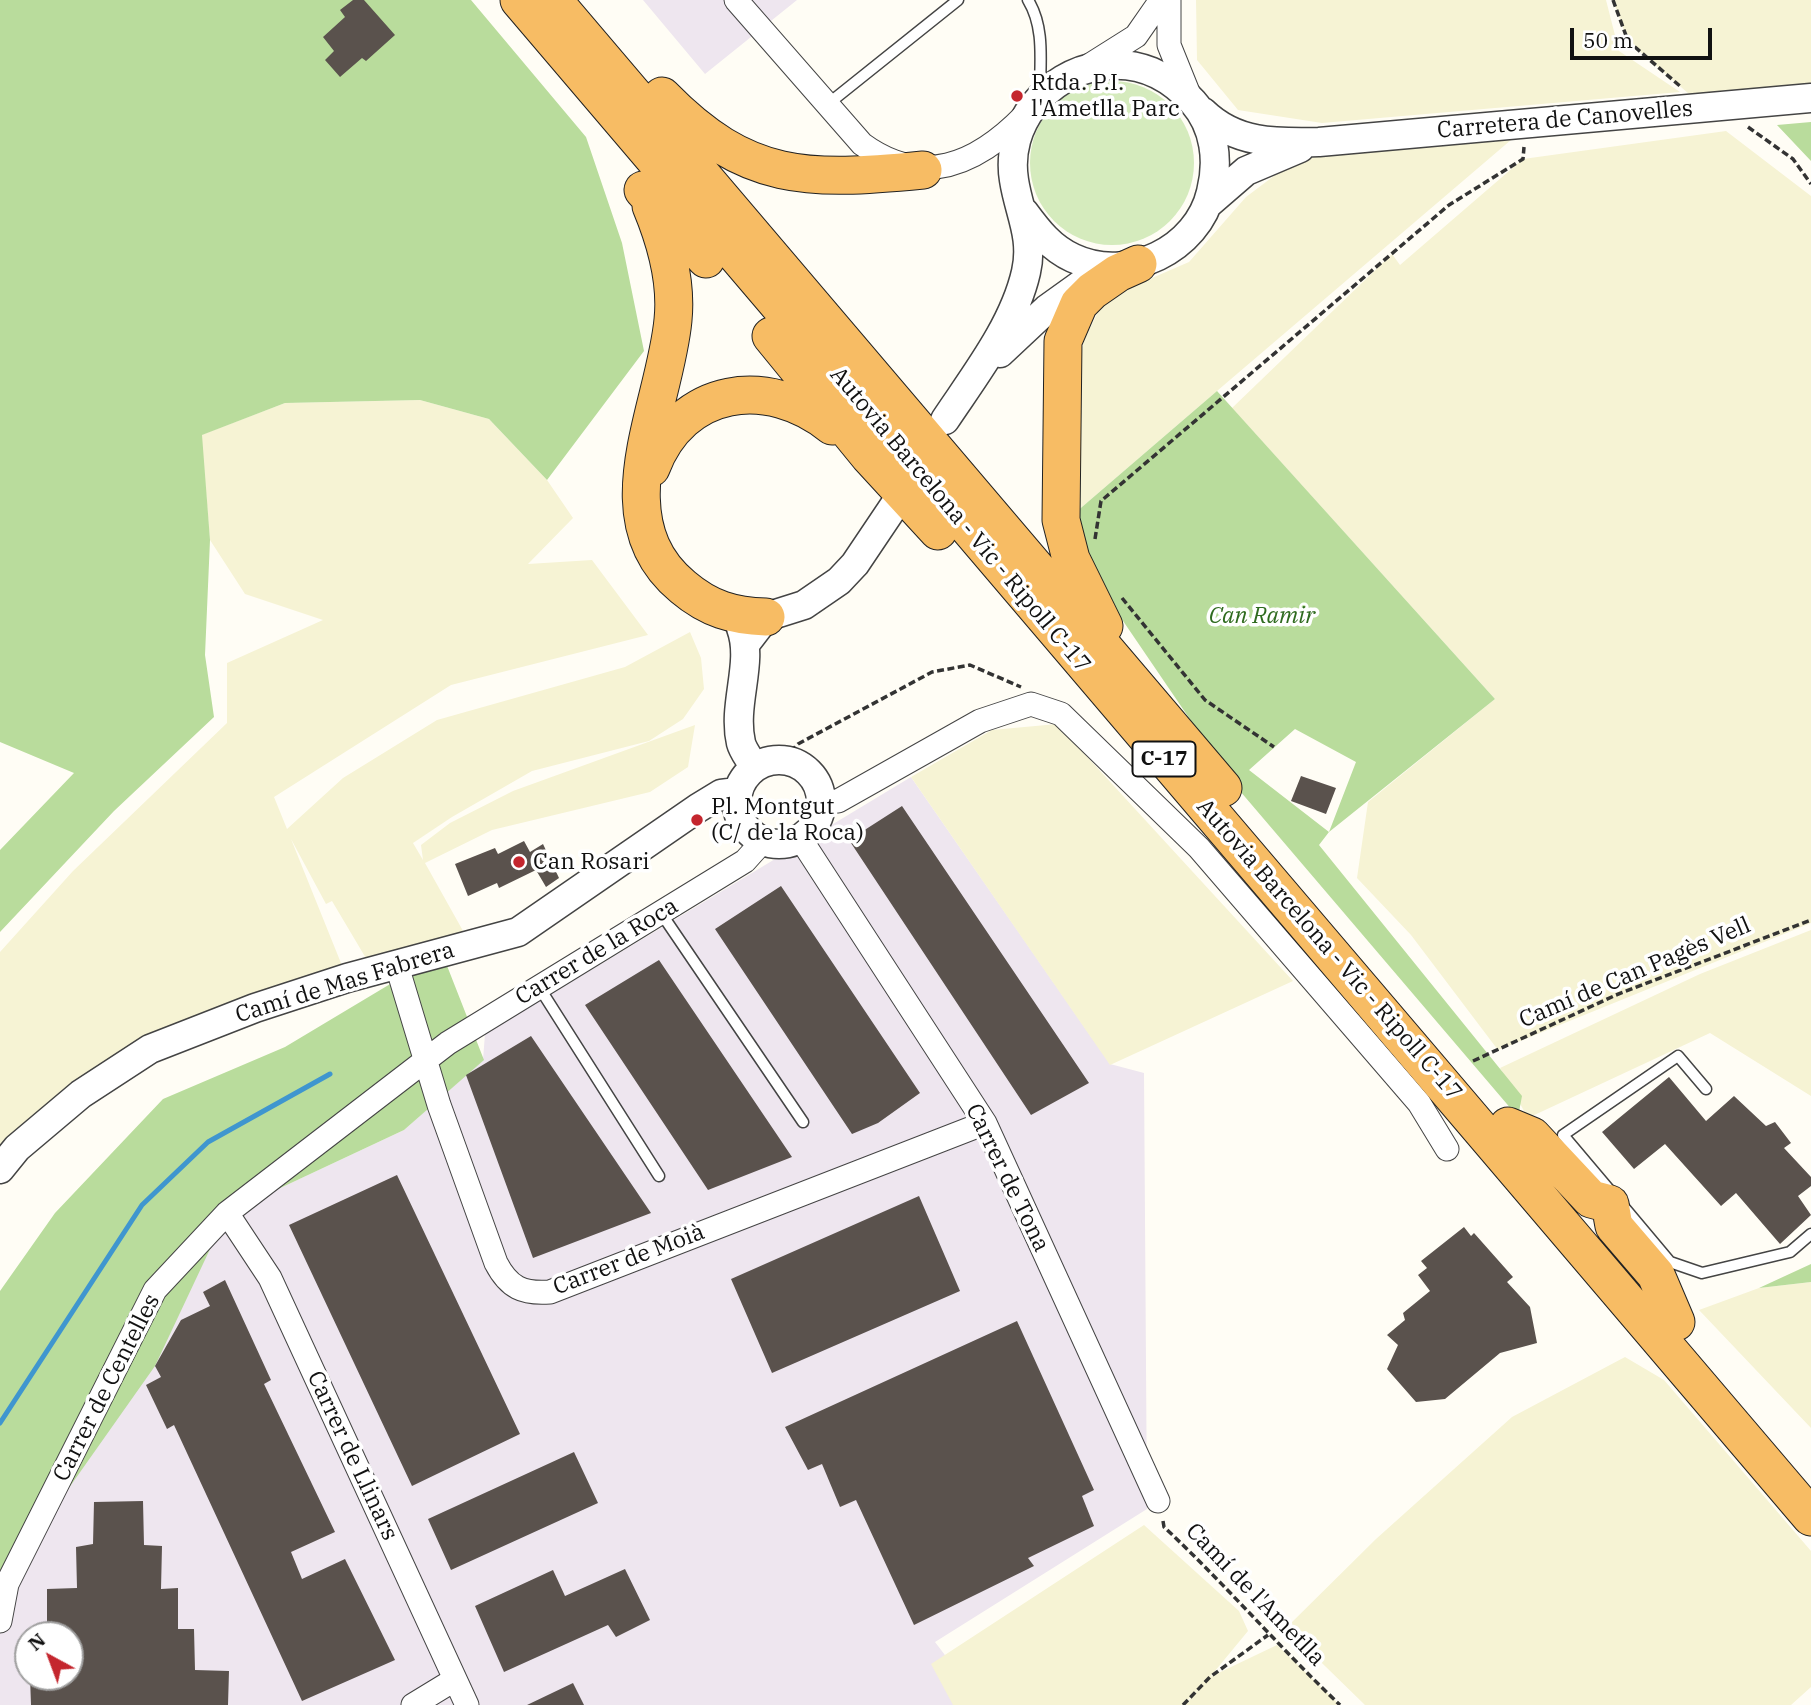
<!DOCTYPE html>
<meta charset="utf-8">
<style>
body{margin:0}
#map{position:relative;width:1811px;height:1705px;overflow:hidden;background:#fffdf5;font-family:"IBM Plex Serif",serif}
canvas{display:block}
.north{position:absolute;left:14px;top:1621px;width:70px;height:70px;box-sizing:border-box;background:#fff;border:2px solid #a0a0a0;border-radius:50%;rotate:319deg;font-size:19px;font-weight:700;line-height:28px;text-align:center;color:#111}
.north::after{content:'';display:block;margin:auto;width:24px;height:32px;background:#c4262e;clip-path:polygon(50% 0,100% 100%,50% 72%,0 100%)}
.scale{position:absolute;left:1570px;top:28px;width:142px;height:32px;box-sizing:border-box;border:4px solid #111;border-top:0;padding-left:9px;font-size:21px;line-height:24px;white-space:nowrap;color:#111;-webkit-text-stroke:5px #fff;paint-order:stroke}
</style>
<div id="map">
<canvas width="1811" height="1705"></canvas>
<div class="north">N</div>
<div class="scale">50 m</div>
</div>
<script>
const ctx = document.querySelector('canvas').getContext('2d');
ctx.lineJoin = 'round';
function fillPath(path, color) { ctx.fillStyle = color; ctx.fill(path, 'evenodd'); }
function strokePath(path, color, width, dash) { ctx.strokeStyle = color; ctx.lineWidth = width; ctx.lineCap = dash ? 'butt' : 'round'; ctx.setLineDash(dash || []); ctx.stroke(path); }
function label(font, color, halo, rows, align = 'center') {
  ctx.font = font + ' "IBM Plex Serif",serif'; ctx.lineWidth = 7; ctx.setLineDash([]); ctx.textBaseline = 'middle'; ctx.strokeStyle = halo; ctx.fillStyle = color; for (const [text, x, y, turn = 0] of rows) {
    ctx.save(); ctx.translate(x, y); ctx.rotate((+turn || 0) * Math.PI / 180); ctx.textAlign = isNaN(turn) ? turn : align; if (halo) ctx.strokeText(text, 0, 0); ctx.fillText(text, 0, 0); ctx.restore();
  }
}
const industrial = new Path2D(`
 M 643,0 L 797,0 L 705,74 Z
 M 911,777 L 1110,1064 L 1144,1073 L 1147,1509 L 935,1642 L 983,1705 L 0,1705 L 0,1606 L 227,1213 L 404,1130 L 483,1060 L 485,1034 ZM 28,1635 L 70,1635 L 70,1677 L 28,1677 Z`);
const farmland = new Path2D(`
 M 1196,0 L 1606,0 L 1619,51 L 1680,92 L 1322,123 L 1238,110 L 1197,60 Z
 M 1613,0 L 1811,0 L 1811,96 L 1704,107 L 1628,41 Z
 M 1532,122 L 1217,391 L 1075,513 L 1077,377 L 1084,340 L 1100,308 L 1129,288 L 1189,262 L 1246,197 L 1319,142 Z
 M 1726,131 L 1811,196 L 1811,923 L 1498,1050 L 1411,935 L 1357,878 L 1368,802 L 1495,699 L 1232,408 L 1392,254 L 1400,265 L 1523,159 Z
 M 420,400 L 489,419 L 547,480 L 573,518 L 528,564 L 592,560 L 648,635 L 451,685 L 274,797 L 287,829 L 343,778 L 437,720 L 625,667 L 690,632 L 701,658 L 704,689 L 683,719 L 649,741 L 532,771 L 452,817 L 413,843 L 423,860 L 421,845 L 450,823 L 513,791 L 695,725 L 688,767 L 650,792 L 492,830 L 425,863 L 467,938 L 367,960 L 332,901 L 326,904 L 291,839 L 347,978 L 150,1049 L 0,1173 L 0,952 L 73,871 L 227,723 L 227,663 L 323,620 L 245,594 L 210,540 L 201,435 L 285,403 Z
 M 1057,724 L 1293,981 L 1110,1065 L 911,777 L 992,730 Z
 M 1811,930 L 1811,1096 L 1710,1033 L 1528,1118 L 1500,1068 L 1700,974 Z
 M 1811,1282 L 1811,1428 L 1699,1310 L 1759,1288 Z
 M 1625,1357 L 1664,1380 L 1811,1551 L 1811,1687 L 1791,1705 L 1365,1705 L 1286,1628 L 1376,1539 L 1512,1417 Z
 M 1144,1525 L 1239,1611 L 1248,1631 L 1210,1677 L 1277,1645 L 1340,1705 L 1185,1705 L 1201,1686 L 1183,1705 L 953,1705 L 931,1664 Z`);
const green = new Path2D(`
 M1030 163a82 82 0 1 1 164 0a82 82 0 1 1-164 0Z`);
const forest = new Path2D(`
 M 0,0 L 471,0 L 586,137 L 622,243 L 644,351 L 547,480 L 489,419 L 420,400 L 285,403 L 202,435 L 210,540 L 205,655 L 214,717 L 114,811 L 0,932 L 0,850 L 74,773 L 0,742 Z
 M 1811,122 L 1811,161 L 1777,125 Z
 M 1217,391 L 1495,699 L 1329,832 L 1319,845 L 1522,1096 L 1518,1117 L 1234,784 L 1087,568 L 1075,513 ZM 1295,729 L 1356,762 L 1329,832 L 1249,770 Z
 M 442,953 L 484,1060 L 404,1130 L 227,1213 L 155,1366 L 23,1553 L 0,1606 L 0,1291 L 55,1213 L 163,1099 L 285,1047 Z
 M 1811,1264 L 1811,1282 L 1759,1288 Z`);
const stream = new Path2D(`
 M 0,1423 L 142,1205 L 208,1142 L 330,1074`);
const building = new Path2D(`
 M 353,0 L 364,0 L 395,35 L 366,61 L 362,58 L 340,77 L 325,60 L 334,51 L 323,37 L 345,17 L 340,10 Z
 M 1301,776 L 1336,788 L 1326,814 L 1291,801 Z
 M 902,806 L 1089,1083 L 1031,1115 L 849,840 Z
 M 524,841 L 530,852 L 543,844 L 559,878 L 546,887 L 536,870 L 499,888 L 497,883 L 468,896 L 455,864 L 495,848 L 498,854 Z
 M 781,886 L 920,1093 L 878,1123 L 852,1134 L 715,929 Z
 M 659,960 L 792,1157 L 708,1190 L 585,1005 Z
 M 531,1036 L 651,1213 L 533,1258 L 466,1075 Z
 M 1669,1077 L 1706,1121 L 1734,1096 L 1766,1126 L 1775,1122 L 1791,1143 L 1784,1148 L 1811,1177 L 1811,1186 L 1798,1196 L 1811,1215 L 1780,1244 L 1736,1193 L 1721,1206 L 1665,1144 L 1634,1169 L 1602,1132 Z
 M 397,1175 L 520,1434 L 412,1486 L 289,1225 Z
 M 919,1196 L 960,1291 L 772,1373 L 731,1279 Z
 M 1464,1227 L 1471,1236 L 1474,1233 L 1513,1277 L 1507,1282 L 1530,1307 L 1537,1343 L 1500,1353 L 1445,1399 L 1416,1402 L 1387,1369 L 1398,1345 L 1387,1335 L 1405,1320 L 1403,1313 L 1430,1291 L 1418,1275 L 1427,1268 L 1421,1261 Z
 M 225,1280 L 271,1380 L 264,1384 L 335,1532 L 291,1552 L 302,1579 L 345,1559 L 395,1660 L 302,1701 L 174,1425 L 167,1429 L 146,1385 L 161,1377 L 155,1366 L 181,1320 L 210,1306 L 203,1292 Z
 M 1017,1321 L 1094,1490 L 1082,1496 L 1094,1526 L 1028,1558 L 1034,1566 L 914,1625 L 856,1500 L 840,1507 L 822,1464 L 808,1470 L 785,1427 Z
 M 574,1452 L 598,1503 L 451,1570 L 428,1519 Z
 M 143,1501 L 144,1545 L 162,1546 L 161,1589 L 178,1588 L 178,1629 L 194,1629 L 195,1670 L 229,1671 L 228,1705 L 31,1705 L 30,1677 L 70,1677 L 70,1635 L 47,1635 L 47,1589 L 77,1588 L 76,1547 L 93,1544 L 94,1502 Z
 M 625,1569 L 650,1620 L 616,1637 L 608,1625 L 504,1672 L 475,1606 L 553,1570 L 565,1596 Z
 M 573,1683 L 584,1705 L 527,1705 Z`);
const path = new Path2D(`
 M 1613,0 L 1628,41 L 1681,87
 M 1748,127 L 1793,159 L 1811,184
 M 1095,539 L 1101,501 L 1449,205 L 1523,159 L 1524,147
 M 1122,598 L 1205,700 L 1274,747
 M 783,759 L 798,744 L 932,672 L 970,665 L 1021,687
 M 1473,1061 L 1616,995 L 1811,920
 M 1163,1521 L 1164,1527 C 1225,1584 1279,1647 1340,1705
 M 1183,1705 L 1210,1677 L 1268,1635`);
const service = new Path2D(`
 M 1028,0 C 1045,28 1040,61 1040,93
 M 828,104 L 958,0
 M 661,913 L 803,1122
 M 539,987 L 659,1176
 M 1612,1193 L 1563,1135 L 1678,1056 L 1706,1089
 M 1623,1206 L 1670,1262 L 1702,1273 L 1790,1252 L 1811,1234`);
const minor = new Path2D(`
 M 736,0 L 862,144 C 922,188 976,165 1024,116
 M 1169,0 L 1169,45 L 1190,97
 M 1090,65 L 1136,36 L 1161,0
 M 821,802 L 838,801 L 980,721 L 1031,704 L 1061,714 L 1199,848 L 1419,1103 L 1447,1149
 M 800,838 L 985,1123 L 1158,1501
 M 397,966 L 439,1105 L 496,1263 C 509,1288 523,1294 550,1292 L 985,1123
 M 227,1213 L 270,1278 L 467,1705
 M 0,1621 L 7,1584 L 155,1290 L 227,1213 L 448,1043 L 745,861 L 763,841
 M 413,1705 L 454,1680`);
const tertiary = new Path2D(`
 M 1203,112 C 1236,144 1275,143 1319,142 L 1811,98
 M 1209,203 L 1246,171 L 1300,148
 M 1000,353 L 1047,309 L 1093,276
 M 945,420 C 975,375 1014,325 1026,272 C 1034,237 1019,213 1014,180 C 1005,125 1047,74 1100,66 C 1137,60 1169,75 1193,102 C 1215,127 1219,161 1211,192 C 1198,249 1128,284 1073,258 C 1051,248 1038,231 1024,212
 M 741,628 C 754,663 732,704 741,743 C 743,751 750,759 754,767
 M 746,643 L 766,617 L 804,605 L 839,581 L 855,564 L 894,506
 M737 802a42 42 0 1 1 84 0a42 42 0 1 1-84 0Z
 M 0,1169 L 17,1148 L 81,1094 L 150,1049 L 255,1008 L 347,978 L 518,932 L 698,808 L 721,794 L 737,792`);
const trunk = new Path2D(`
 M 519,0 L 1811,1517
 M 553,0 L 1223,788
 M 662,96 C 747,183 808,181 923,170
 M 643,190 L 706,259
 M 651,206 C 666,242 677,281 673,320 C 665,407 600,519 683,587 C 709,609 733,616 766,617
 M 771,336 L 869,456 L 938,531
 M 651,468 C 682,386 768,375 832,426
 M 1104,626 L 1071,559 L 1061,520 L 1063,341 L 1079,304 L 1092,291 L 1118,273 L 1138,264
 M 1508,1126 L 1532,1136 L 1591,1199 L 1610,1204 L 1614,1226 L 1656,1275 L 1676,1322`);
const markers = [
 [1017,96,7,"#c4262e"],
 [697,820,7,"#c4262e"],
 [519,862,7,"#c4262e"]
];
const shields = [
 [1164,759,63]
];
const shieldNames = [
 ["C-17",1164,759]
];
const poiNames = [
 ["Rtda. P.I.",1031,83],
 ["l'Ametlla Parc",1031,109],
 ["Pl. Montgut",711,807],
 ["(C/ de la Roca)",711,833],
 ["Can Rosari",533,862]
];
const streetNames = [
 ["Carretera de Canovelles",1565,120,-5],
 ["Autovia Barcelona - Vic - Ripoll C-17",960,520,50],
 ["Autovia Barcelona - Vic - Ripoll C-17",1329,950,49],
 ["Carrer de la Roca",597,952,-31],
 ["Camí de Can Pagès Vell",1635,973,-23],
 ["Camí de Mas Fabrera",345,983,-17],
 ["Carrer de Tona",1007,1178,64],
 ["Carrer de Moià",629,1260,-21],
 ["Carrer de Centelles",107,1388,-63],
 ["Carrer de Llinars",352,1456,65],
 ["Camí de l'Ametlla",1255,1595,46]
];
const parkNames = [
 ["Can Ramir",1262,616]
];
fillPath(industrial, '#eee6ef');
fillPath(farmland, '#f6f3d4');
fillPath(green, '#d5ebbd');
fillPath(forest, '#b9dc9c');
strokePath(stream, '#3f96cf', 5);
fillPath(building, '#5a524d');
strokePath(service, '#444', 13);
strokePath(minor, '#444', 25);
strokePath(tertiary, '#444', 31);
strokePath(trunk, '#222', 39);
strokePath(path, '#333', 3.5, [7, 3.5]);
strokePath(service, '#fff', 10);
strokePath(minor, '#fff', 23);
strokePath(tertiary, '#fff', 28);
strokePath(trunk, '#f7bc64', 37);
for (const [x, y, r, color] of markers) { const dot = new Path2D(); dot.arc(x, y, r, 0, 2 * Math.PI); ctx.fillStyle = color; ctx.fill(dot); strokePath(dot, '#fff', 2.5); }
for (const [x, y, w] of shields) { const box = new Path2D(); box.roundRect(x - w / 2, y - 17.5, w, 35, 5); ctx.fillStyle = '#fff'; ctx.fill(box); strokePath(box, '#111', 2); }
label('bold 21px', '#111', null, shieldNames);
label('23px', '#111', '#fff', poiNames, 'left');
label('23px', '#111', '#fff', streetNames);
label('italic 23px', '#2f6b1f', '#fff', parkNames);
</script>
